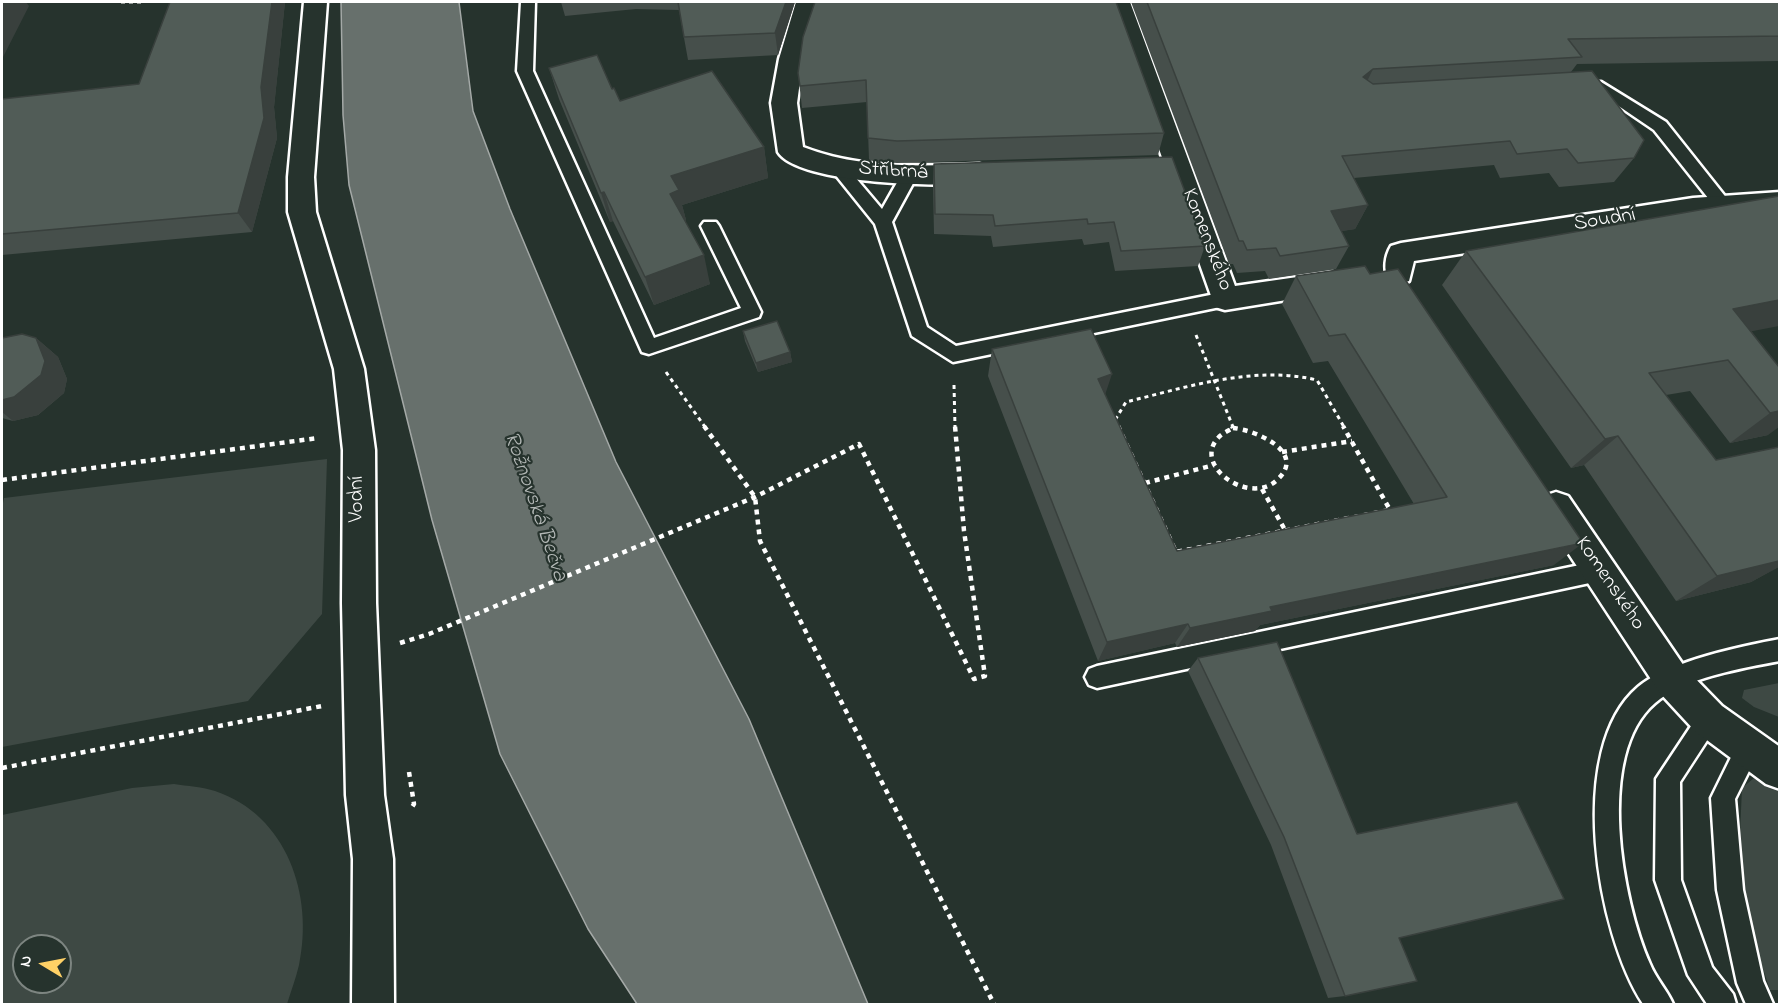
<!DOCTYPE html>
<meta charset="utf-8">
<style>
body{margin:0}
#map{position:relative;width:1781px;height:1006px;overflow:hidden;background:#26332d;font-family:"Indie Flower",sans-serif}
canvas{display:block}
.frame{position:absolute;inset:0;border:3px solid #fff;pointer-events:none}
.north{position:absolute;left:12px;top:934px;width:60px;height:60px;box-sizing:border-box;background:#26332d;border:2px solid #7d8581;border-radius:50%;rotate:280deg;font-size:16px;font-weight:700;line-height:24px;text-align:center;color:#fff}
.north::after{content:'';display:block;margin:auto;width:21px;height:27px;background:#ffd166;clip-path:polygon(50% 0,100% 100%,50% 72%,0 100%)}
</style>
<div id="map">
<canvas width="1781" height="1006"></canvas>
<div class="frame"></div>
<div class="north">N</div>
</div>
<script>
const ctx = document.querySelector('canvas').getContext('2d');
ctx.lineJoin = 'round';
function fillPath(path, color) { ctx.fillStyle = color; ctx.fill(path, 'evenodd'); }
function strokePath(path, color, width, dash) { ctx.strokeStyle = color; ctx.lineWidth = width; ctx.lineCap = dash ? 'butt' : 'round'; ctx.setLineDash(dash || []); ctx.stroke(path); }
function label(font, color, halo, rows, align = 'center') {
  ctx.font = font + ' "Indie Flower",sans-serif'; ctx.lineWidth = 4.5; ctx.setLineDash([]); ctx.textBaseline = 'middle'; ctx.strokeStyle = halo; ctx.fillStyle = color; for (const [text, x, y, turn = 0] of rows) {
    ctx.save(); ctx.translate(x, y); ctx.rotate((+turn || 0) * Math.PI / 180); ctx.textAlign = isNaN(turn) ? turn : align; if (halo) ctx.strokeText(text, 0, 0); ctx.fillText(text, 0, 0); ctx.restore();
  }
}
const green = new Path2D(`
 M 327,459 L 322,614 L 248,701 L 2,747 L 2,508 L 4,498 Z
 M 1779,683 L 1779,717 L 1754,707 L 1742,698 L 1744,690 Z
 M 1754,778 L 1775,784 L 1779,790 L 1779,990 L 1770,990 L 1752,935 L 1739,856 L 1742,788 Z
 M 174,784 C 187,786 203,787 215,791 C 287,815 314,895 299,965 C 296,978 291,991 287,1004 L 2,1004 L 2,815 L 132,788 ZM 24,946 L 60,946 L 60,982 L 24,982 Z`);
const water = new Path2D(`
 M 341,2 L 459,2 L 473,111 L 510,209 L 616,462 L 749,719 L 868,1004 L 637,1004 L 588,929 L 500,754 L 432,520 L 349,185 L 343,115 Z`);
const pathFar1 = new Path2D(`
 M 121,2 L 145,2
 M 1196,335 L 1233,427
 M 666,372 L 705,427
 M 954,385 L 955,427
 M 1118,427 L 1115,420 L 1126,402 C 1187,387 1254,365 1317,380 L 1344,427`);
const path = new Path2D(`
 M 704,426 L 755,497 L 760,541 L 994,1004
 M 1118,426 L 1176,552 L 1390,510 L 1343,426
 M 1232,426 L 1233,428
 M 1233,428 C 1255,430 1308,452 1277,480 C 1250,506 1192,466 1218,438 C 1221,434 1228,431 1233,428 Z
 M 1282,452 L 1352,441
 M 2,480 L 318,438
 M 1145,483 L 1214,465
 M 1262,489 L 1285,530
 M 400,643 L 429,634 L 755,497 L 859,444 L 974,679 L 985,676 L 964,531 L 955,426
 M 2,768 L 322,706
 M 409,772 L 414,804 L 410,810`);
const lane = new Path2D(`
 M 521,2 L 535,2 L 533,71 L 654,338 L 741,308 L 701,226 L 704,222 L 716,222 L 719,226 L 761,312 L 759,317 L 649,354 L 642,352 L 517,71 Z
 M 1601,82 L 1666,122 L 1728,200 L 1731,204 L 1728,208 L 1716,208 L 1654,130 L 1598,92 L 1580,93 L 1572,88 L 1580,83 Z
 M 838,162 L 844,164 L 882,209 L 903,172 L 915,172 L 917,176 L 892,222 L 927,327 L 956,346 L 1225,292 L 1232,294 L 1234,299 L 1232,304 L 1225,306 L 953,362 L 912,336 L 875,224 L 830,168 Z
 M 1599,561 L 1607,564 L 1610,571 L 1607,578 L 1599,581 L 1097,688 L 1089,685 L 1085,677 L 1089,669 L 1097,666 Z
 M 1780,639 L 1780,661 C 1742,668 1684,678 1655,703 C 1595,754 1622,901 1650,964 C 1656,979 1667,990 1673,1004 L 1643,1004 C 1597,934 1565,749 1638,687 C 1667,662 1742,646 1780,639 Z
 M 1709,707 L 1717,711 L 1721,719 L 1680,782 L 1681,880 L 1712,967 L 1733,994 L 1736,1004 L 1707,1004 L 1688,975 L 1655,880 L 1656,779 L 1701,711 Z
 M 1748,737 L 1757,741 L 1760,749 L 1735,799 L 1743,890 L 1763,981 L 1773,1004 L 1746,1004 L 1737,983 L 1717,890 L 1711,798 L 1739,741 Z`);
const street = new Path2D(`
 M 304,2 L 327,2 L 314,177 L 316,212 L 364,369 L 375,450 L 376,603 L 384,795 L 393,859 L 394,1004 L 352,1004 L 353,859 L 346,795 L 342,603 L 343,450 L 334,369 L 288,212 L 288,177 Z
 M 796,2 L 819,2 L 803,59 L 797,103 L 803,147 C 859,169 920,166 979,164 L 988,166 L 992,173 L 988,180 C 953,190 797,184 778,152 L 771,103 L 779,59 Z
 M 1107,2 L 1130,2 L 1235,286 L 1332,272 L 1342,275 L 1346,283 L 1342,291 L 1225,310 L 1215,307 Z
 M 1780,192 L 1780,212 L 1693,218 L 1414,261 L 1409,281 L 1399,284 L 1389,281 C 1383,270 1385,256 1391,246 L 1401,243 L 1693,198 Z
 M 1556,492 L 1568,496 L 1686,669 L 1722,706 L 1780,747 L 1780,789 L 1766,784 L 1696,732 L 1660,693 L 1544,516 L 1539,506 L 1544,496 Z`);
const wall = new Path2D(`
 M 170,2 L 285,2 L 274,107 L 277,138 L 252,232 L 2,255 L 2,99 L 139,84 Z
 M 561,2 L 795,2 L 778,55 L 688,60 L 679,10 L 636,9 L 565,16 Z
 M 815,2 L 1164,133 L 1158,155 L 897,163 L 869,160 L 867,102 L 802,108 L 798,73 Z
 M 1131,2 L 1779,2 L 1779,61 L 1577,64 L 1571,72 L 1634,158 L 1614,182 L 1559,187 L 1549,173 L 1500,178 L 1494,165 L 1354,178 L 1368,205 L 1355,229 L 1341,231 L 1349,246 L 1336,269 L 1269,279 L 1265,271 L 1237,273 L 1233,264 L 1229,264 Z
 M 549,68 L 612,89 L 620,101 L 764,147 L 768,178 L 682,205 L 686,220 L 685,221 L 710,284 L 654,305 L 613,221 L 610,222 L 559,99 Z
 M 934,164 L 1205,246 L 1198,266 L 1115,271 L 1109,242 L 1084,245 L 1082,239 L 993,247 L 991,236 L 934,234 L 933,185 Z
 M 1466,251 L 1751,331 L 1779,367 L 1768,435 L 1730,443 L 1690,391 L 1666,395 L 1778,567 L 1751,582 L 1676,601 L 1584,465 L 1571,468 L 1442,285 Z
 M 1370,274 L 1554,565 L 1260,625 L 1255,631 L 1177,647 L 1175,643 L 1098,661 L 988,376 L 992,349 L 1105,394 L 1177,551 L 1414,504 L 1328,361 L 1313,363 L 1282,304 L 1296,276 Z
 M 743,331 L 790,352 L 792,362 L 758,372 L 745,341 Z
 M 2,338 L 36,338 L 58,357 L 67,379 L 64,393 L 38,415 L 13,421 L 2,418 Z
 M 1198,658 L 1399,938 L 1345,996 L 1328,998 L 1271,845 L 1188,671 Z`);
const shadedWall = new Path2D(`
 M 2,2 L 27,2 L 26,2 L 29,6 L 2,59 Z
 M 272,2 L 285,2 L 274,107 L 277,138 L 252,232 L 238,213 L 261,87 Z
 M 786,2 L 795,2 L 778,55 L 775,33 Z
 M 1373,69 L 1361,94 L 1363,77 Z
 M 764,147 L 768,178 L 682,205 L 686,220 L 677,223 L 670,194 L 671,176 Z
 M 604,192 L 613,221 L 610,222 L 601,193 Z
 M 1368,205 L 1355,229 L 1318,235 L 1331,211 Z
 M 704,255 L 710,284 L 654,305 L 645,277 Z
 M 1779,300 L 1779,326 L 1696,342 L 1733,309 Z
 M 36,338 L 58,357 L 67,379 L 64,393 L 38,415 L 13,421 L 2,412 L 2,400 Z
 M 790,352 L 792,362 L 758,372 L 756,363 Z
 M 1112,374 L 1103,401 L 1098,379 Z
 M 1779,411 L 1779,427 L 1768,435 L 1730,443 L 1770,413 Z
 M 1618,436 L 1584,465 L 1571,468 L 1605,439 Z
 M 1583,543 L 1554,565 L 1260,625 L 1255,631 L 1177,647 L 1190,628 L 1270,607 Z
 M 1779,555 L 1779,567 L 1751,582 L 1676,601 L 1717,576 Z
 M 1188,624 L 1175,643 L 1098,661 L 1107,642 Z`);
const building = new Path2D(`
 M 170,2 L 272,2 L 261,87 L 264,118 L 238,213 L 2,234 L 2,99 L 139,84 Z
 M 678,2 L 786,2 L 775,33 L 684,37 Z
 M 815,2 L 1116,2 L 1164,133 L 897,141 L 868,138 L 866,80 L 800,86 L 798,73 L 803,37 Z
 M 1147,2 L 1779,2 L 1779,36 L 1568,39 L 1582,57 L 1373,69 L 1363,77 L 1373,84 L 1592,71 L 1644,140 L 1634,158 L 1578,163 L 1567,149 L 1517,154 L 1510,141 L 1342,156 L 1368,205 L 1331,211 L 1349,246 L 1280,256 L 1276,248 L 1247,250 L 1243,241 L 1239,241 Z
 M 597,55 L 612,89 L 614,88 L 620,101 L 712,71 L 764,147 L 671,176 L 679,190 L 670,194 L 704,255 L 645,277 L 604,192 L 601,193 L 549,68 Z
 M 1172,157 L 1205,246 L 1121,251 L 1114,222 L 1088,224 L 1087,219 L 995,226 L 993,215 L 935,214 L 934,164 Z
 M 1779,196 L 1779,300 L 1733,309 L 1779,367 L 1779,411 L 1770,413 L 1728,360 L 1649,373 L 1716,460 L 1779,447 L 1779,561 L 1717,576 L 1618,436 L 1605,439 L 1466,251 Z
 M 1365,266 L 1370,274 L 1398,269 L 1583,543 L 1270,607 L 1272,611 L 1190,628 L 1188,624 L 1107,642 L 992,349 L 1091,329 L 1112,374 L 1098,379 L 1177,551 L 1447,497 L 1345,334 L 1329,336 L 1296,276 Z
 M 777,321 L 790,352 L 756,363 L 743,331 Z
 M 22,334 L 36,338 L 45,361 L 41,375 L 14,397 L 2,400 L 2,338 Z
 M 1277,642 L 1357,834 L 1517,802 L 1564,899 L 1399,938 L 1417,981 L 1345,996 L 1284,837 L 1198,658 Z`);
const streetNames = [
 ["Stříbrná",893,172,4],
 ["Soudní",1605,221,-9],
 ["Komenského",1206,240,69],
 ["Vodní",359,499,-90],
 ["Komenského",1609,584,56]
];
const waterNames = [
 ["Rožnovská Bečva",534,507,71]
];
fillPath(green, '#3e4944');
fillPath(water, '#67706c');
strokePath(water, '#a4a9a7', 1.5);
strokePath(lane, '#fff', 5);
strokePath(street, '#fff', 5);
strokePath(pathFar1, '#fff', 3, [4, 4]);
strokePath(path, '#fff', 4.5, [5, 5]);
fillPath(lane, '#26332d');
fillPath(street, '#26332d');
fillPath(wall, '#464f4b');
fillPath(shadedWall, '#39403d');
fillPath(building, '#515c57');
strokePath(building, '#39403d', 1.5);
label('21px', '#fff', '#26332d', streetNames);
label('italic 22px', '#b3b8b6', '#26332d', waterNames);
</script>
